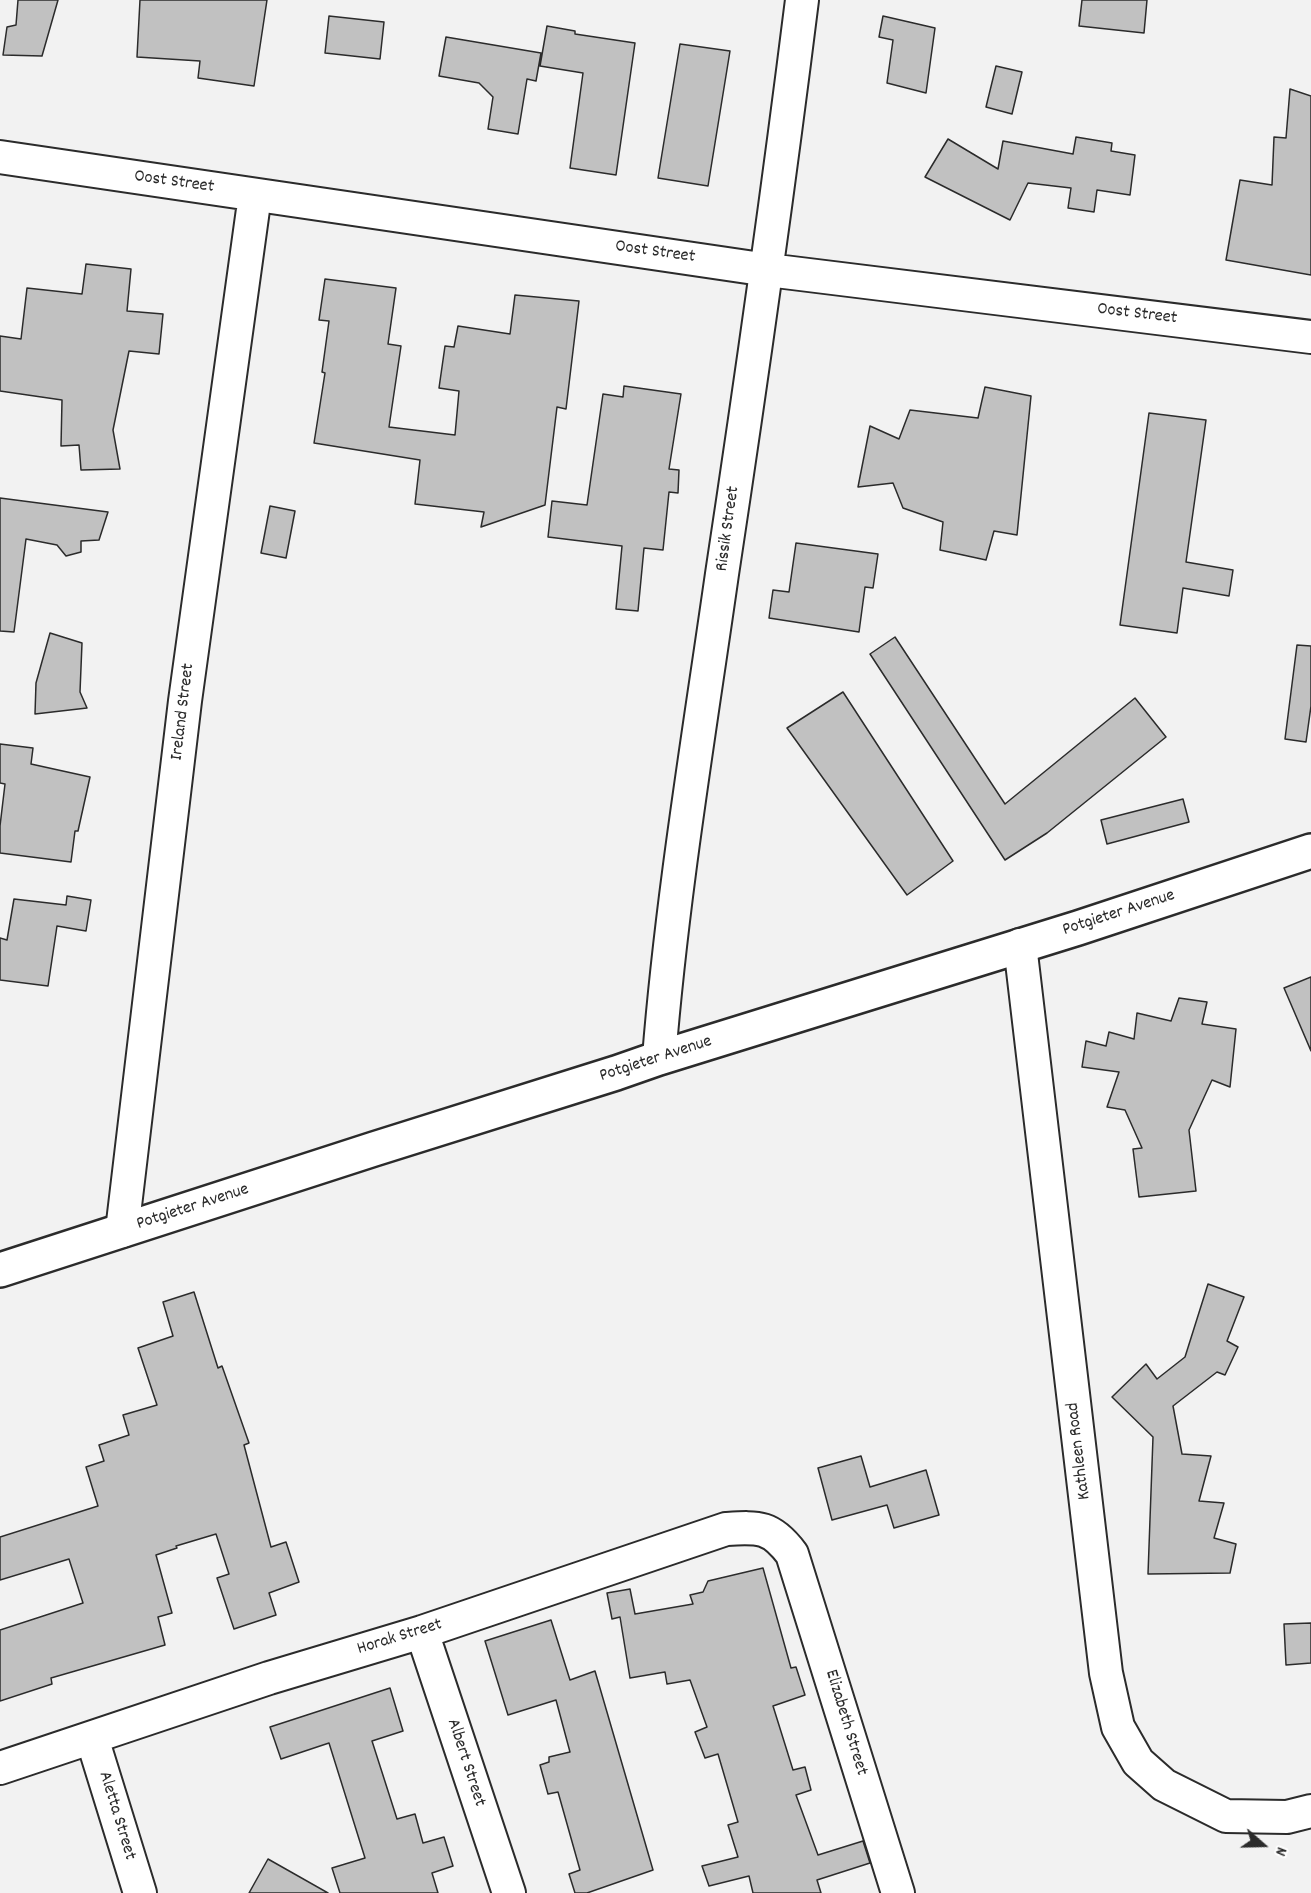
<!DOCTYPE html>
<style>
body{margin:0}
#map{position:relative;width:1311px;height:1893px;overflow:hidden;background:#f2f2f2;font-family:Dekko,sans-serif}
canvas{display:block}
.north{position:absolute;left:1233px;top:1815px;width:60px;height:60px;-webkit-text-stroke:4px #fff;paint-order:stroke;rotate:110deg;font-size:16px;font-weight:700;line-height:24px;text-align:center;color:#2b2b2b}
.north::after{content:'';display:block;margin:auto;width:21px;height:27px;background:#2b2b2b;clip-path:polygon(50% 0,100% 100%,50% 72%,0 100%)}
</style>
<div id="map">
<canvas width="1311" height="1893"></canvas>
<div class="north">N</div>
</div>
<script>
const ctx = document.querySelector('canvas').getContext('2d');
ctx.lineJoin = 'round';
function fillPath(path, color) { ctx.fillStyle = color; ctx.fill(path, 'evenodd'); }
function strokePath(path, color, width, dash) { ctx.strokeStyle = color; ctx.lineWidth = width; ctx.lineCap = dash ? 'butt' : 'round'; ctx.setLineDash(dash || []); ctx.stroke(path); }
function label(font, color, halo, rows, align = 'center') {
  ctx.font = font + ' Dekko,sans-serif'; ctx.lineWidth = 5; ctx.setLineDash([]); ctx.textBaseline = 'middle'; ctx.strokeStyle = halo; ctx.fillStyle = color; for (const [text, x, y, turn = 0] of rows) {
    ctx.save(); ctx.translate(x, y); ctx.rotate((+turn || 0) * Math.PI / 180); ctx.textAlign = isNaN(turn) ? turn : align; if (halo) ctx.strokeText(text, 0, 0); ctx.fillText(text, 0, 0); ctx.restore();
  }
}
const building = new Path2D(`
 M 18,0 L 58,0 L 42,56 L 3,55 L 7,27 L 16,25 Z
 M 140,0 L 267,0 L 254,86 L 198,78 L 200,61 L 137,57 Z
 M 1082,0 L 1147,0 L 1144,33 L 1079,26 Z
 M 329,16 L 384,22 L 380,59 L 325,53 Z
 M 883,16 L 935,28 L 926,93 L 887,83 L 893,40 L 879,37 Z
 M 547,26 L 575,31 L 575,34 L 635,43 L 616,175 L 570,168 L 583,73 L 540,66 Z
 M 446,37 L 541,53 L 536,81 L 527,79 L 518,134 L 488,129 L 493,97 L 479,83 L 439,76 Z
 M 680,44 L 730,51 L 708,186 L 658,178 Z
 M 996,66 L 1022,72 L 1012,114 L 986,107 Z
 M 1290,89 L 1311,96 L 1311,275 L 1226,260 L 1240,180 L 1272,185 L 1274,137 L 1286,138 Z
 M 1076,137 L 1112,143 L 1111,151 L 1135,155 L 1130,195 L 1097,190 L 1094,212 L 1068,208 L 1071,188 L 1028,183 L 1010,220 L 925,177 L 948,139 L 998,169 L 1003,141 L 1073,154 Z
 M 86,264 L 131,269 L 127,311 L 163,314 L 159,354 L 129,351 L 113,430 L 120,469 L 81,470 L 79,445 L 61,446 L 62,400 L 0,391 L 0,336 L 21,339 L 27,288 L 82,294 Z
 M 325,279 L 396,288 L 388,344 L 401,346 L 389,427 L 455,435 L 459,391 L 439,388 L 445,346 L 454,347 L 458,326 L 510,334 L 515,295 L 579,301 L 566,409 L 557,407 L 545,505 L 481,527 L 484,512 L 415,504 L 420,460 L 314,443 L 325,373 L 322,372 L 329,321 L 319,320 Z
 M 624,386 L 681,394 L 669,469 L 679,470 L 678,493 L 669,492 L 663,550 L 644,548 L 638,611 L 616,609 L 622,546 L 548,537 L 552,501 L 587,505 L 603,394 L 623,397 Z
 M 985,387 L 1031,396 L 1017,535 L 994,531 L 986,560 L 940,550 L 943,522 L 903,508 L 893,483 L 858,487 L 870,426 L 899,439 L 910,410 L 978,418 Z
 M 1149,413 L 1206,420 L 1186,562 L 1233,570 L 1229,596 L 1183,588 L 1177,633 L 1120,625 Z
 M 0,498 L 108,512 L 99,540 L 81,541 L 81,552 L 66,556 L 57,545 L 26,539 L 14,632 L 0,631 Z
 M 270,506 L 295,511 L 286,558 L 261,553 Z
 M 796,543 L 878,554 L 873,588 L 865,587 L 859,632 L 769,618 L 773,590 L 789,592 Z
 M 50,633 L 82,643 L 80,692 L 87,708 L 35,714 L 36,683 Z
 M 895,637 L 1005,804 L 1135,698 L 1166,737 L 1047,833 L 1005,860 L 870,654 Z
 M 1297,645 L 1311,646 L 1311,706 L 1306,742 L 1285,739 Z
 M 843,692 L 953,861 L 907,895 L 787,728 Z
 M 0,744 L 33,748 L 31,764 L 90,777 L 78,831 L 75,831 L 71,862 L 0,853 L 0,826 L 5,784 L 0,783 Z
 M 1183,799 L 1189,822 L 1107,844 L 1101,820 Z
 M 67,896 L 91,900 L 86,931 L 57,926 L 48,986 L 0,980 L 0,938 L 7,940 L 14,899 L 66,905 Z
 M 1311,977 L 1311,1051 L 1284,988 Z
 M 1179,998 L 1207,1002 L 1202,1024 L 1236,1029 L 1230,1087 L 1212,1080 L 1189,1130 L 1196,1191 L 1139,1197 L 1133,1149 L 1142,1148 L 1125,1110 L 1107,1107 L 1119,1072 L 1082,1067 L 1086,1041 L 1106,1046 L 1109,1032 L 1134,1039 L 1137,1013 L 1171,1021 Z
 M 1208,1284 L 1244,1297 L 1227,1341 L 1238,1347 L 1225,1375 L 1217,1372 L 1173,1406 L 1182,1454 L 1211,1456 L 1199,1501 L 1224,1503 L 1214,1538 L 1236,1544 L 1230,1573 L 1148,1574 L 1153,1437 L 1112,1397 L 1146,1364 L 1157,1379 L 1185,1357 Z
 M 194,1292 L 218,1368 L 222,1366 L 249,1443 L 244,1445 L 271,1547 L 286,1542 L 299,1582 L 269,1593 L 276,1615 L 234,1629 L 217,1578 L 229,1574 L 216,1534 L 176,1546 L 177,1548 L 156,1555 L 172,1613 L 158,1617 L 165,1645 L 51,1678 L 52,1684 L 0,1701 L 0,1630 L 83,1603 L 69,1559 L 0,1580 L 0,1537 L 98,1506 L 86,1467 L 104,1461 L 99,1445 L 129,1435 L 123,1415 L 157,1405 L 138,1348 L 173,1336 L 163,1302 Z
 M 861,1456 L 870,1487 L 926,1470 L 939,1515 L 894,1528 L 887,1505 L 832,1520 L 818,1468 Z
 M 763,1568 L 791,1668 L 796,1667 L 805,1695 L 773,1706 L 793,1770 L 805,1767 L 811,1790 L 796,1795 L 818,1855 L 863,1841 L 870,1863 L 817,1880 L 821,1893 L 753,1893 L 749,1876 L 709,1886 L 702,1866 L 738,1857 L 728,1825 L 738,1822 L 718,1754 L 705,1758 L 695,1732 L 707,1727 L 690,1680 L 667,1684 L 665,1672 L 630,1678 L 620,1617 L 612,1619 L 607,1593 L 630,1589 L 635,1614 L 693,1604 L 690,1595 L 703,1592 L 708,1581 Z
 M 551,1620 L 570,1680 L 595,1671 L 653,1870 L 587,1893 L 575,1893 L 569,1874 L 580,1870 L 558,1792 L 548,1794 L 540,1765 L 549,1762 L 549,1757 L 570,1752 L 556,1700 L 508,1715 L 485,1641 Z
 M 1311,1623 L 1311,1663 L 1286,1665 L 1284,1624 Z
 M 390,1688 L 403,1731 L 372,1741 L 397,1819 L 415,1814 L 423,1843 L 444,1837 L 453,1866 L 432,1873 L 438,1893 L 340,1893 L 332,1868 L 365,1858 L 329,1743 L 281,1759 L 270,1727 Z
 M 268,1859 L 328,1893 L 249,1893 Z`);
const minor = new Path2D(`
 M 0,157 L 768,270 L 1311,337
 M 1020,945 L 1106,1673 L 1118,1727 L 1138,1762 L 1164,1785 L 1226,1816 L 1287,1817 L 1311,1811
 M 659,1058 C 672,896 699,735 722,574 C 751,383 778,192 802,0
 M 122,1231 L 185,701 L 255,195
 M 422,1632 L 509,1893
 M 92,1738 L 140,1893
 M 0,1768 L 269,1678 L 422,1632 L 726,1529 C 759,1527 771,1526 792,1554 L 898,1893`);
const tertiary = new Path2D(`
 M 0,1270 L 374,1149 L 616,1073 L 659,1058 L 1078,928 L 1311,851`);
const streetNames = [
 ["Oost Street",174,183,8],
 ["Oost Street",655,253,8],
 ["Oost Street",1137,315,7],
 ["Rissik Street",729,529,-82],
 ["Ireland Street",184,712,-83],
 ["Potgieter Avenue",1119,914,-18],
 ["Potgieter Avenue",656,1060,-18],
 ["Potgieter Avenue",193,1208,-18],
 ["Kathleen Road",1080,1451,-97],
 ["Horak Street",400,1638,-17],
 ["Elizabeth Street",845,1723,73],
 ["Albert Street",465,1763,72],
 ["Aletta Street",116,1816,73]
];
fillPath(building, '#c1c1c1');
strokePath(building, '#2b2b2b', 1.5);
strokePath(minor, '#2b2b2b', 36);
strokePath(tertiary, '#2b2b2b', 38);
strokePath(minor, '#fff', 32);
strokePath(tertiary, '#fff', 33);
label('18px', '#2b2b2b', '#fff', streetNames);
</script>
